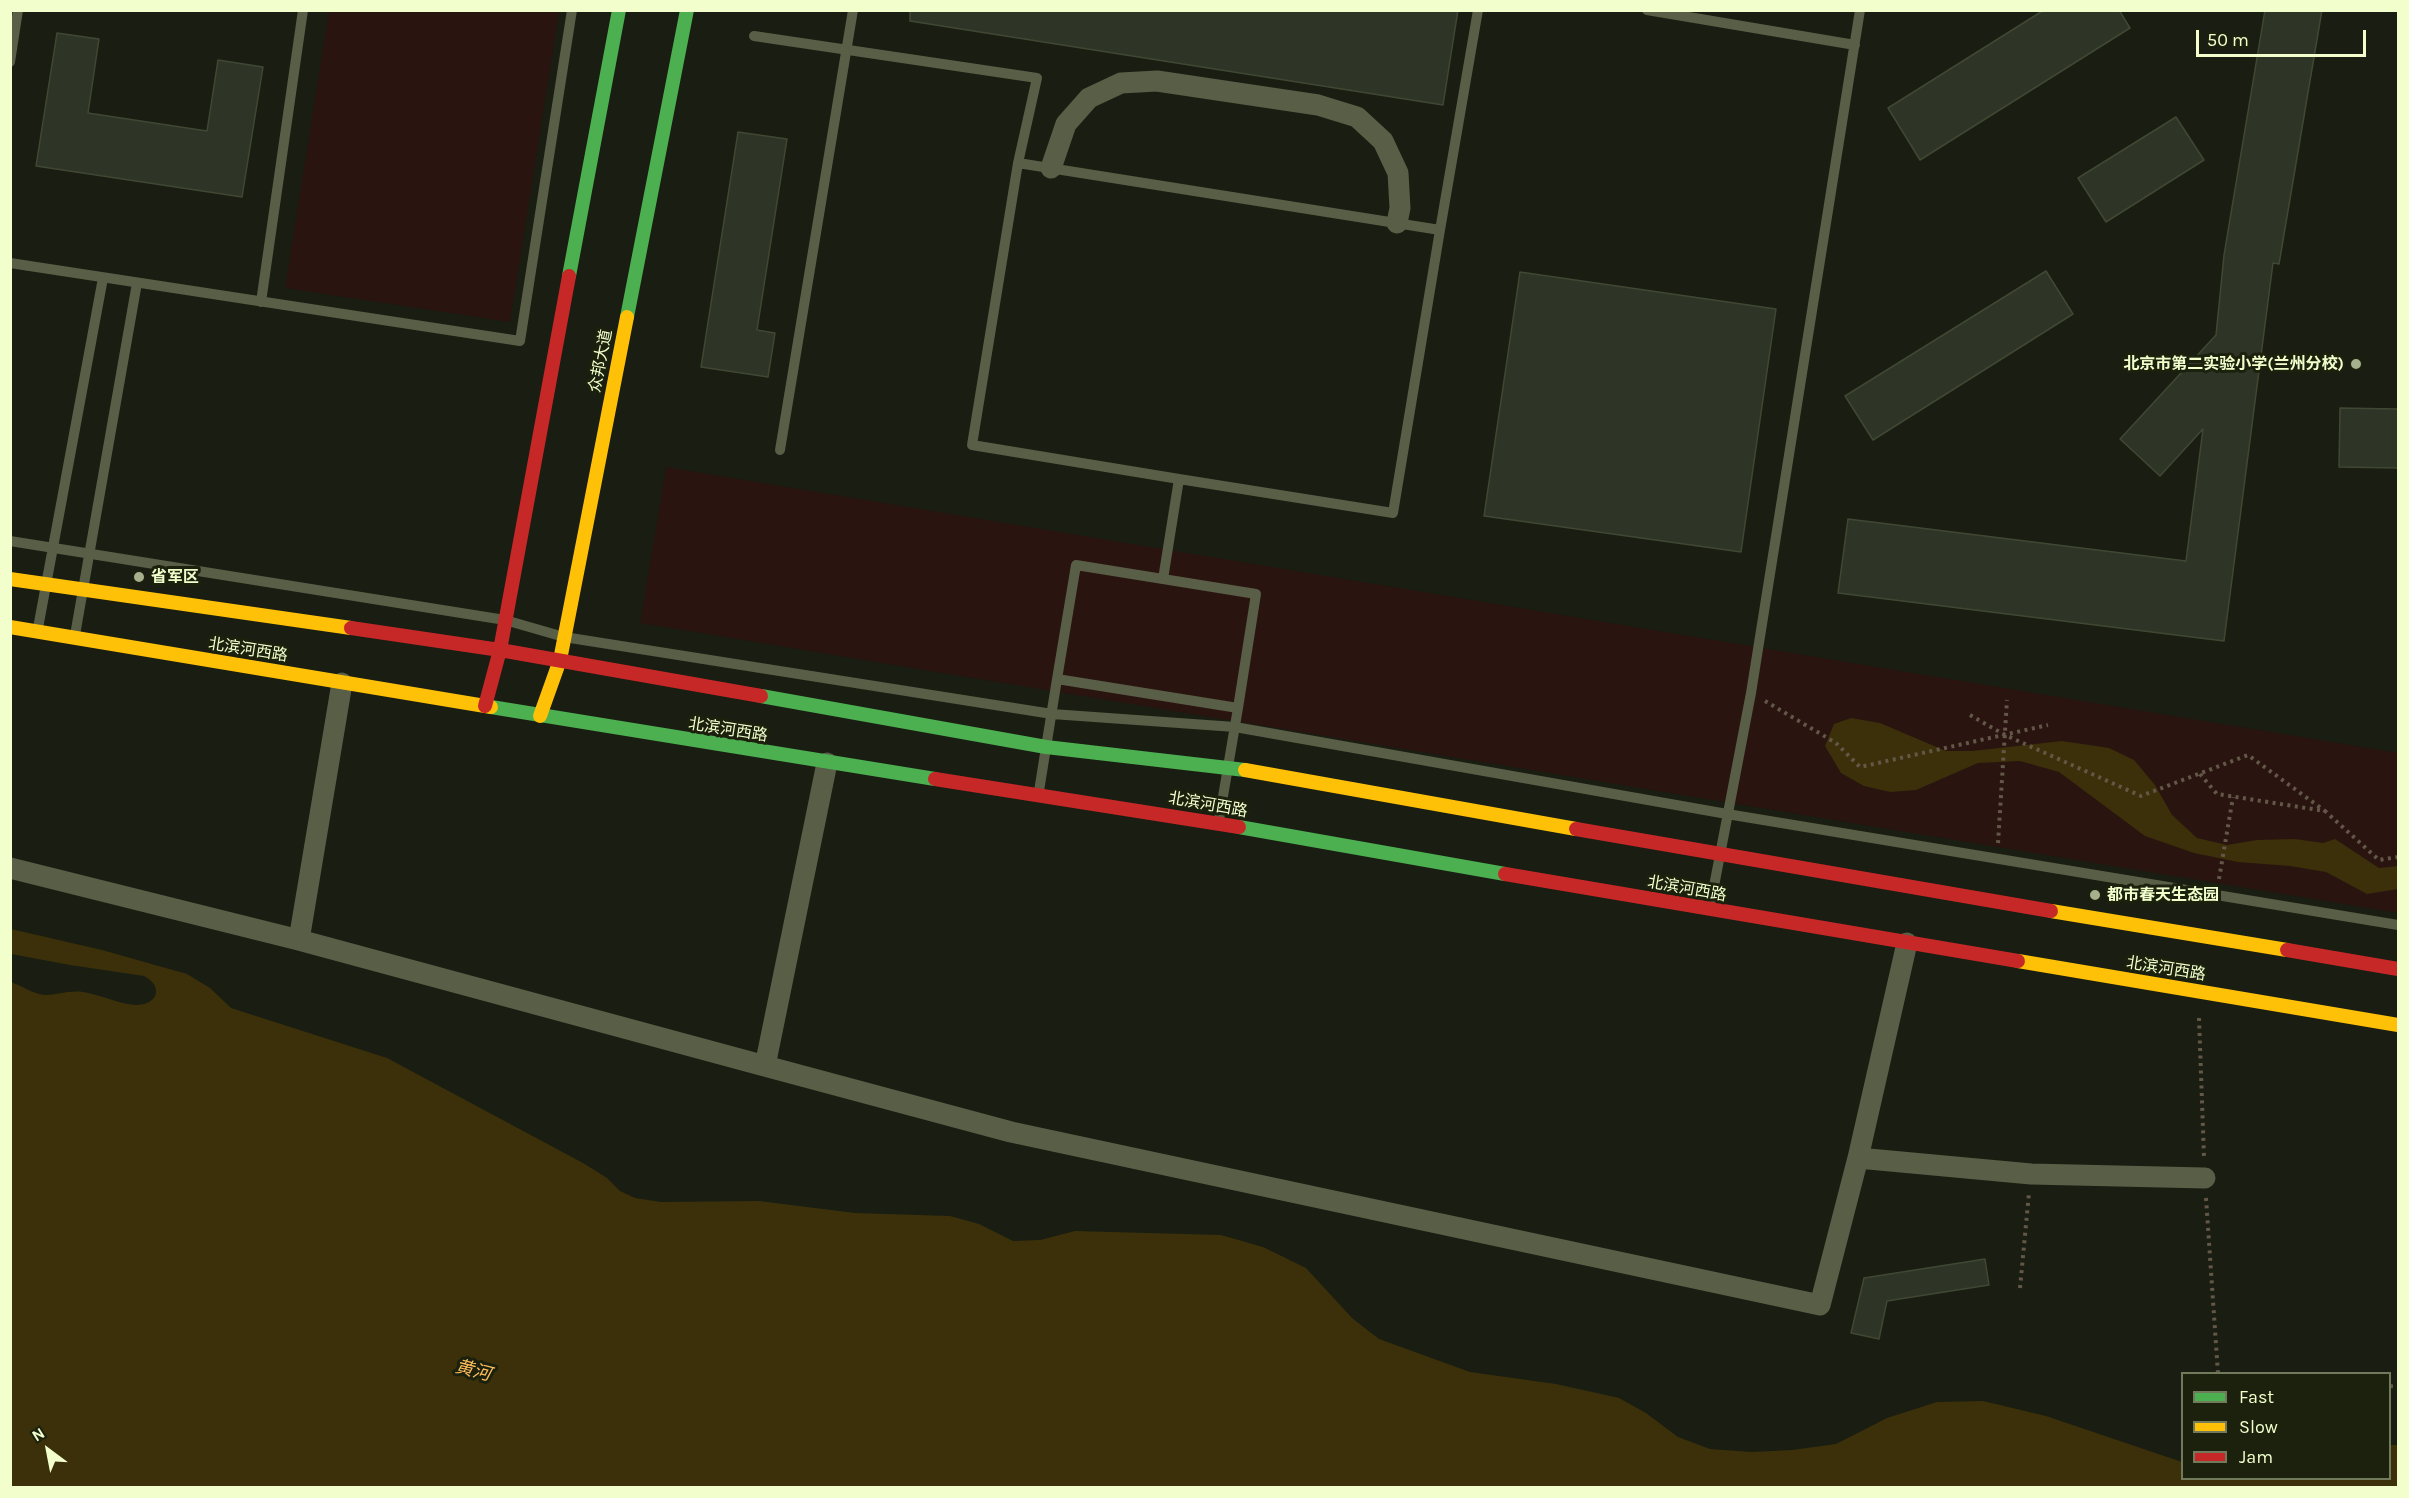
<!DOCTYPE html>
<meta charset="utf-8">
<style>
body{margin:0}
#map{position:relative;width:2409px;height:1498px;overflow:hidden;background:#191d12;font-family:Karla,sans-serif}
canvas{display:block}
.frame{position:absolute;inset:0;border:12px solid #f2ffcd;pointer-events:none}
.legend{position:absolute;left:2181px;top:1372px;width:210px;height:108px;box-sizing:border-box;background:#1b210d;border:2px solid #717a5a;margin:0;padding:8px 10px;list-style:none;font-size:18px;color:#f2ffcd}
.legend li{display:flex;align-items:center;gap:12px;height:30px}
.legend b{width:30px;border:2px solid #717a5a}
.north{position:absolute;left:18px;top:1420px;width:60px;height:60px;-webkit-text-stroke:4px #1b210d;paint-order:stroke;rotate:328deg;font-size:16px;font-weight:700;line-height:24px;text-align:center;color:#f2ffcd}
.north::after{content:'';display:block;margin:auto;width:21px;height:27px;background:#f2ffcd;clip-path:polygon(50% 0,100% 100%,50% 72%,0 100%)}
.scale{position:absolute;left:2196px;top:30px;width:170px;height:27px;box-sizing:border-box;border:3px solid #f2ffcd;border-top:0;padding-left:8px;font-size:18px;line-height:21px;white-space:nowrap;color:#f2ffcd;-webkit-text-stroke:4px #1b210d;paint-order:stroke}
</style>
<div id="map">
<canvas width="2409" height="1498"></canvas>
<div class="frame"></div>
<ul class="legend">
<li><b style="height:8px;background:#4caf50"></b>Fast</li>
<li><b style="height:8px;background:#ffc107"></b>Slow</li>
<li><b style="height:8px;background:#c62828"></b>Jam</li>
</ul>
<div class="north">N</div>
<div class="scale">50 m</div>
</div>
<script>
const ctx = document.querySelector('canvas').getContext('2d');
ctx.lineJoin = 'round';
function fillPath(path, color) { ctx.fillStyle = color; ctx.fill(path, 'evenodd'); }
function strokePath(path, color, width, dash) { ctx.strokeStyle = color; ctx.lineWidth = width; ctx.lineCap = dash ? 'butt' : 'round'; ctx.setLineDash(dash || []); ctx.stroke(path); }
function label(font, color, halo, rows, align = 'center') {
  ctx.font = font + ' Karla,"Noto Sans SC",sans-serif'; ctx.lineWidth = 6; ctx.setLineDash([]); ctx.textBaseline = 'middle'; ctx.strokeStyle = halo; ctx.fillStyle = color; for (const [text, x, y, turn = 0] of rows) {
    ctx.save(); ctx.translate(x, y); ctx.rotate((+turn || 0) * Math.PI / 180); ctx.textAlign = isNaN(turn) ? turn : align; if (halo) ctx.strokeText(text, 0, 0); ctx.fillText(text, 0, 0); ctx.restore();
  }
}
const green = new Path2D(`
 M 329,11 L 559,11 L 510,322 L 285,288 Z
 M 666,467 L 2398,753 L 2398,913 L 640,623 Z`);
const water = new Path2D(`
 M 1851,718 L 1880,723 L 1946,751 L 1972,751 L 2062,741 L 2109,748 L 2134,760 L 2155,785 L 2172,815 L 2197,838 L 2227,845 L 2257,840 L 2295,839 L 2323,843 L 2335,839 L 2379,868 L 2398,866 L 2398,889 L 2367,894 L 2326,872 L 2290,866 L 2238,862 L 2194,853 L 2145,836 L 2059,772 L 2020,761 L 1978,763 L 1916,790 L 1890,792 L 1864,786 L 1841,773 L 1825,746 L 1834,724 Z
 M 11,929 L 102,950 L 187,974 L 210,988 L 231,1008 L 387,1058 L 583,1163 L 607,1178 L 620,1191 L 635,1198 L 661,1202 L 759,1201 L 855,1213 L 950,1216 L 979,1224 L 1013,1241 L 1040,1240 L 1075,1231 L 1221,1235 L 1263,1247 L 1306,1268 L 1352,1318 L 1379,1339 L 1470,1372 L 1556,1384 L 1619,1398 L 1646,1413 L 1678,1437 L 1710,1449 L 1752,1452 L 1792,1450 L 1836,1444 L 1887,1418 L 1937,1402 L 1983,1401 L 2046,1416 L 2182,1462 L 2182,1478 L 2390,1478 L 2390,1445 L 2398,1445 L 2398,1487 L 11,1487 L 11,982 C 22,986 33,994 45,995 C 58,995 70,990 83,992 C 99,994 121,1005 137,1005 C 159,1004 163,986 144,976 L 70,965 L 11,954 Z`);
const building = new Path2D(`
 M 910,10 L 1458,10 L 1443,105 L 910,21 Z
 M 2044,10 L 2119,10 L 2130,28 L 1920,160 L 1888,108 Z
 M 2265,10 L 2322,10 L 2279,264 L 2273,263 L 2224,641 L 1838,593 L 1848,519 L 2186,561 L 2203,429 L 2160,476 L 2120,439 L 2216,335 L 2224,255 Z
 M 57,33 L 99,39 L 88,113 L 207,131 L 218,60 L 263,67 L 242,197 L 36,166 Z
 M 2176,117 L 2204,160 L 2106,222 L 2078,178 Z
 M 738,132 L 787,139 L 757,330 L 775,333 L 768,377 L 701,367 Z
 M 2046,271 L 2073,314 L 1873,440 L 1845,396 Z
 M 1520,272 L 1776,309 L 1741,552 L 1484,516 Z
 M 2340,408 L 2398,409 L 2398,468 L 2339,467 Z
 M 1985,1259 L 1989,1285 L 1887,1301 L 1879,1339 L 1851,1333 L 1864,1278 Z`);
const path = new Path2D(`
 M 1765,701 L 1836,743 L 1860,767 L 2048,725
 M 1970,715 L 2005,735 L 2141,796 L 2248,755 L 2325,811
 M 2200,774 L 2217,794 L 2325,811 L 2379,860 L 2398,857
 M 1998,843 L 2007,700
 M 2219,879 L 2233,797
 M 2199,1018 L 2204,1157
 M 2206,1198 L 2218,1374
 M 2020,1288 L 2029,1193
 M 2390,1386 L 2398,1387`);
const lane = new Path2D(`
 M 1647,10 L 1855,45
 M 754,36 L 1037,78 L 1018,163
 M 10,62 L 18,10
 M 1440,230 L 1478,10
 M 10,263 L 520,341 L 572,10
 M 261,302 L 303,10
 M 780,450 L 853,10
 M 10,541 L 505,620 L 564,637 L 1052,714 L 1235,727 L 1727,814 L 2398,925
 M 1076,565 L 1256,594 L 1238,708 L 1057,679 Z
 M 1163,579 L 1179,479 L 1393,513 L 1440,230 L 1018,163 L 972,445 L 1179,479
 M 38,628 L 103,278
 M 75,635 L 137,283
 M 1039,791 L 1057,679
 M 1219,820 L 1238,708
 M 1710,907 L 1751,693 L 1860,10`);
const street = new Path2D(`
 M 1051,168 L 1066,124 L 1089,98 L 1121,83 L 1157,81 L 1318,105 L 1357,117 L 1383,141 L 1398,173 L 1400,208 L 1397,223
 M 342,683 L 299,940 L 765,1066
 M 827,763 L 765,1066 L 1011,1132 L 1820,1305 L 1858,1158
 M 10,868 L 299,940
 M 1907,943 L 1858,1158 L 2031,1174 L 2205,1178`);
const fast = new Path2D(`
 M 569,276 L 619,10
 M 627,317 L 687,10
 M 761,696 L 1046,747 L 1245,770
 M 491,707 L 935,779
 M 1239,827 L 1505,874`);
const slow = new Path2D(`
 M 10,579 L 351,628
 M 10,627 L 491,707
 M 540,716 L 560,660 L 627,317
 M 1245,770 L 1576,829
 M 2051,911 L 2287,950
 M 2018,961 L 2398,1025`);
const jam = new Path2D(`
 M 351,628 L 500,650 L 761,696
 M 485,706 L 500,650 L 569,276
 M 935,779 L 1239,827
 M 1576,829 L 2051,911
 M 1505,874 L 2018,961
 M 2287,950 L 2398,969`);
const markers = [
 [2356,364,6,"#a6b08c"],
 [139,577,6,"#a6b08c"],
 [2095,895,6,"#a6b08c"]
];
const streetNames = [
 ["众邦大道",601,361,-79],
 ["北滨河西路",248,650,9],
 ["北滨河西路",728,730,9],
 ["北滨河西路",1208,805,10],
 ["北滨河西路",1687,889,10],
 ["北滨河西路",2166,969,9]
];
const poiNames = [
 ["北京市第二实验小学(兰州分校)",2344,364,"right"],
 ["省军区",151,577],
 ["都市春天生态园",2107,895]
];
const waterNames = [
 ["黄河",473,1371,14]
];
fillPath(green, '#291410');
fillPath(water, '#3b3009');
fillPath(building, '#2f3526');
strokePath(building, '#404833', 1.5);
strokePath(path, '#635748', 4, [3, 4.5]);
strokePath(lane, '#595e46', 10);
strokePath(street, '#595e46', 21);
strokePath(fast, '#4caf50', 14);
strokePath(slow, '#ffc107', 14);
strokePath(jam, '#c62828', 14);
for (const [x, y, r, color] of markers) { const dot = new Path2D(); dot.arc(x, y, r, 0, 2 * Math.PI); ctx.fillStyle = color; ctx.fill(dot); strokePath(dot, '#1b210d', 2); }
label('16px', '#f2ffcd', '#1b210d', streetNames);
label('bold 16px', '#f2ffcd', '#1b210d', poiNames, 'left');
label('italic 18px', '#ffbe5b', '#1b210d', waterNames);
</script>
